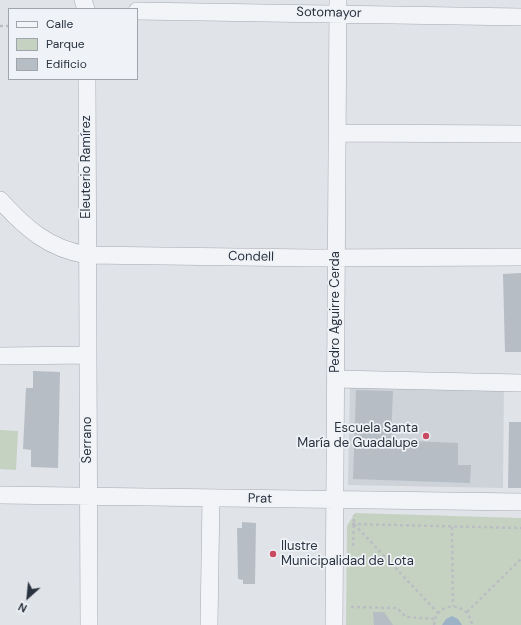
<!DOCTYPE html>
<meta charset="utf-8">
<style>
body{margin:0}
#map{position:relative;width:521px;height:625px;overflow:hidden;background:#e0e3e8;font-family:"DM Sans",sans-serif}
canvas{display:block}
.legend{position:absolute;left:8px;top:8px;width:130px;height:72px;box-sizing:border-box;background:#eff2f6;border:1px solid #a0a5ad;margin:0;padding:5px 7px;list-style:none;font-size:12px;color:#29323f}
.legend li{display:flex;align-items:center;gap:8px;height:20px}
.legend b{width:20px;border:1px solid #a0a5ad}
.north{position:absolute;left:8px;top:577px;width:40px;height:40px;-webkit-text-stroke:3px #eff2f6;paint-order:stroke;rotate:207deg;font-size:11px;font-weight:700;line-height:16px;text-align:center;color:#29323f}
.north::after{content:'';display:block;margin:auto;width:14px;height:18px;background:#29323f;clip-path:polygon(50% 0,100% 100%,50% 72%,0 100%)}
</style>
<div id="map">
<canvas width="521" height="625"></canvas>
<ul class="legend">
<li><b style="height:5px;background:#f2f4f7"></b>Calle</li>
<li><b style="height:11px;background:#c6d2c1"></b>Parque</li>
<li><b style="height:11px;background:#b7bdc5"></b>Edificio</li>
</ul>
<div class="north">N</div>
</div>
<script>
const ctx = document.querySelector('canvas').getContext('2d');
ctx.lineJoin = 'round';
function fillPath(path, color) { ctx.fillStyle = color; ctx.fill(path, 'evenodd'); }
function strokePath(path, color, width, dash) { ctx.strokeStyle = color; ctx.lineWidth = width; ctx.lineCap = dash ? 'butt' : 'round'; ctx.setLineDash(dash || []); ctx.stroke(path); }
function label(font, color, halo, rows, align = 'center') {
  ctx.font = font + ' "DM Sans",sans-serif'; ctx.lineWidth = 3.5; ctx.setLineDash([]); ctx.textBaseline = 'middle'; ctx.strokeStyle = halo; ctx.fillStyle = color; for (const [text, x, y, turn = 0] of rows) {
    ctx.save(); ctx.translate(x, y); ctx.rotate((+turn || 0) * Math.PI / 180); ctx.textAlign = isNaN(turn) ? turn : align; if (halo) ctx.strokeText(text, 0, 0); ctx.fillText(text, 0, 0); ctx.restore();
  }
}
const built = new Path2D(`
 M 350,383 L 504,386 L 503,488 L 348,485 Z`);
const green = new Path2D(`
 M 0,430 L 18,431 L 16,470 L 0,469 Z
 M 355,513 L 521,518 L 521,625 L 346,625 L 347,526 Z`);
const water = new Path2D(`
 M 452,616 L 458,619 L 462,625 L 442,625 L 446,619 Z`);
const building = new Path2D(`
 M 521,273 L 521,352 L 505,352 L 503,274 Z
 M 33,371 L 60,372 L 58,468 L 31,467 L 31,450 L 23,449 L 26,388 L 33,388 Z
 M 356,390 L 393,391 L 391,440 L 458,443 L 458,465 L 471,465 L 470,483 L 353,479 Z
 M 509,422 L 521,422 L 521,488 L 508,488 Z
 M 242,522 L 256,523 L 255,584 L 243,584 L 243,580 L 238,579 L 237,528 L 242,528 Z
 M 373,612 L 384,612 L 393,625 L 374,625 Z`);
const path = new Path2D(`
 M 0,26 L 9,26
 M 352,524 L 521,528
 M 354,524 L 438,613
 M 452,527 L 453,606
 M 353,546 L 354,515
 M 351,607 L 397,608 L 406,617 L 435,619
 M 467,612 L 521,559
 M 434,625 C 436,600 469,601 472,625`);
const minor = new Path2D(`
 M 83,0 L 86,9
 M 137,11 L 521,17
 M 87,79 L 89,625
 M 337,133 L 521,134
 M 0,200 C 25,228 49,249 87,255 L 313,258 L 521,257
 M 0,356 L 88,355
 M 336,379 L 521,383
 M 0,495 L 521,502
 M 209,625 L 211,498
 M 334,625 L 338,0`);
const markers = [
 [426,436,4,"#c94960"],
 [273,554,4,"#c94960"]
];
const streetNames = [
 ["Sotomayor",329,13,1],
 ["Eleuterio Ramírez",87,167,-90],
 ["Condell",251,257,1],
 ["Pedro Aguirre Cerda",336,312,-90],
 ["Serrano",88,440,-90],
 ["Prat",260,499,1]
];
const poiNames = [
 ["Escuela Santa",418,429],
 ["María de Guadalupe",418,444],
 ["Ilustre",281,547,"left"],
 ["Municipalidad de Lota",281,562,"left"]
];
fillPath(built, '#ced3da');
fillPath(green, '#c6d2c1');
fillPath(water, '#9cb2c7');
fillPath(building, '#b7bdc5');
strokePath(minor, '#a5aab2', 18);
strokePath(path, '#babec3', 2.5, [3, 3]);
strokePath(minor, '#f2f4f7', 17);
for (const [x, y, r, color] of markers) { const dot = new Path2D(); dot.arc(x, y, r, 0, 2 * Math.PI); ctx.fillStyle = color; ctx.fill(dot); strokePath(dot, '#eff2f6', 1.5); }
label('13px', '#29323f', '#eff2f6', streetNames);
label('13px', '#29323f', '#eff2f6', poiNames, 'right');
</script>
